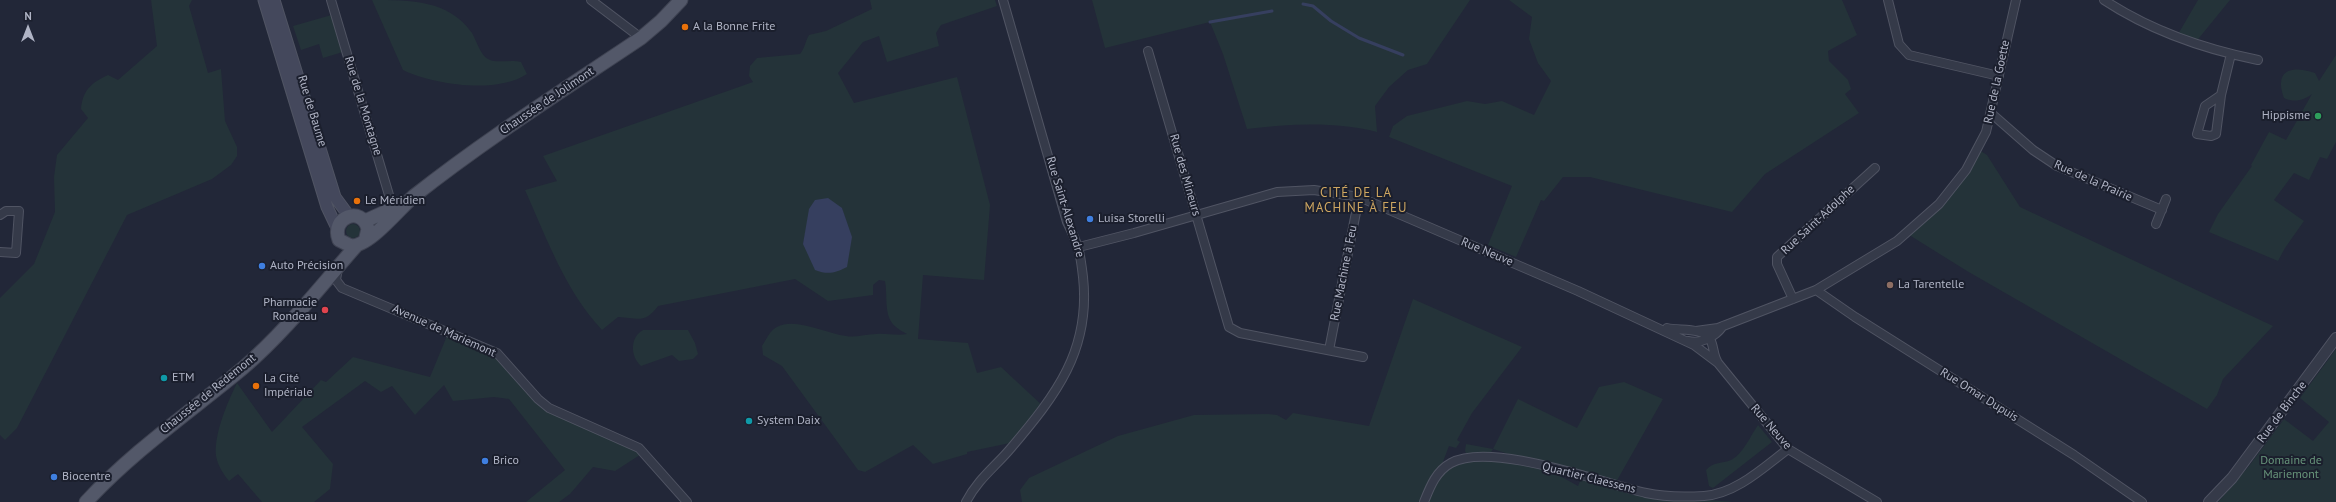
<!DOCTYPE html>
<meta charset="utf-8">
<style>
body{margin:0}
#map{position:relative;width:2336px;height:502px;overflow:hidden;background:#222738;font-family:"PT Sans",sans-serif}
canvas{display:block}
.north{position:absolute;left:8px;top:8px;width:40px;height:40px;-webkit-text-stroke:3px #1b1f2d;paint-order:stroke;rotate:0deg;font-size:11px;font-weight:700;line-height:16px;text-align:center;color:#b0b4c5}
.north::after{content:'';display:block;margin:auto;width:14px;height:18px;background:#b0b4c5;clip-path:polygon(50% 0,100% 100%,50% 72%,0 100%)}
</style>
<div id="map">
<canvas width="2336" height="502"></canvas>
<div class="north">N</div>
</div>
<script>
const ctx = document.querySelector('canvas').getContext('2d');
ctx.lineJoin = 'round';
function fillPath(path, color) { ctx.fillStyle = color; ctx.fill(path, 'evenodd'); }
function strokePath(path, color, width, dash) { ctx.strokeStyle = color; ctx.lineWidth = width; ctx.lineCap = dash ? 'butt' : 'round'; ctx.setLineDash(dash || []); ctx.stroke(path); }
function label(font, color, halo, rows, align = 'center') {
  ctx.font = font + ' "PT Sans",sans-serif'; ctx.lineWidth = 4; ctx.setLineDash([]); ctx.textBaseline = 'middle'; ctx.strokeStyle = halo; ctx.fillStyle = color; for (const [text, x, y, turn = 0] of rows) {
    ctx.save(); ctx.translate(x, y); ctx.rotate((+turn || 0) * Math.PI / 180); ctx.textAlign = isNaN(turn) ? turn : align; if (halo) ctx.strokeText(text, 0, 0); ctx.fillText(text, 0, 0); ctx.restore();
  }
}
const green = new Path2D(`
 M 151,0 L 192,0 L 189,6 L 208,73 L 221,69 L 225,121 L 237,147 L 237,156 L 231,165 L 212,179 L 127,215 L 17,428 L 5,440 L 0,435 L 0,298 L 34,264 L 55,212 L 54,177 L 57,155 L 88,118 L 81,109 C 83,90 91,83 108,75 L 118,80 L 157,46 Z
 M 372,0 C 411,0 449,0 472,33 C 476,40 481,56 488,59 C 497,64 510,59 521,62 L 527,74 C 498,94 434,85 403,70 Z
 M 870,0 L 995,0 L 997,6 L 941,25 L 936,33 L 939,46 L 887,62 L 879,36 L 863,42 L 838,73 L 854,103 L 957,77 L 990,205 L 984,280 L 923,275 L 918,339 L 968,343 L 977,373 L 1001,367 L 1044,407 L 1015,440 L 1010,443 L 967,452 L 967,454 L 933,464 L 913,445 L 865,472 L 858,470 L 782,366 L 763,355 L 762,346 C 766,340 770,330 777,327 C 796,317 826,334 846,336 C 855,338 866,334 876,334 C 887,333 896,336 907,334 C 904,332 899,330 896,327 C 883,317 888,296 885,281 L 879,280 L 873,285 L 873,295 L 828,301 L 795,279 L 658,306 C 645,324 638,318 618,317 L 602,330 C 565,290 547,239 525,190 L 557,181 L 543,156 L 753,82 L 749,76 L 750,66 L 757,58 L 800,54 C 805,48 805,42 809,35 L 826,31 L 872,9 ZM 842,208 L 846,222 L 803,244 L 807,227 Z
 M 1092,0 L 1470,0 L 1427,64 L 1408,70 L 1389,87 L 1375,106 L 1377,132 C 1335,121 1289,124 1247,129 L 1223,54 L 1210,22 L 1105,48 Z
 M 1509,0 L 1842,0 L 1857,35 L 1828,51 L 1829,61 L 1848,80 L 1851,89 L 1845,94 L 1859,113 L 1765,174 L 1732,212 L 1590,177 L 1563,177 L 1544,201 L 1541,200 L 1516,257 L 1488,245 L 1512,186 L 1389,137 L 1393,126 L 1407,116 L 1467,101 L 1485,104 L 1502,101 L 1534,115 L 1551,81 L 1538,63 L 1529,39 L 1532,17 Z
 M 2198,0 L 2230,0 L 2195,43 L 2177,36 Z
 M 335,14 L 346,51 L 323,58 L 319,44 L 301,50 L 293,26 Z
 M 2336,55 L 2336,142 L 2327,159 L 2320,157 L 2309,180 L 2294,173 L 2274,200 L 2304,221 L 2285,248 L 2278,261 L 2209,232 L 2218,214 L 2252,166 L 2251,165 L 2269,132 L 2286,140 L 2312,94 C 2304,100 2295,103 2284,98 C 2274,70 2291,65 2315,73 L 2319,81 Z
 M 1979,150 L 1987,155 L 2020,207 L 2273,326 L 2223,379 L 2217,395 L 2207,409 L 1967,271 L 1906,233 L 1927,217 Z
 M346 231a7 7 0 1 1 14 0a7 7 0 1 1-14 0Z
 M 1413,299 L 1522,347 L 1472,413 L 1457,440 L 1460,442 L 1456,448 L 1449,446 L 1439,472 L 1468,457 L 1465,451 L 1466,444 L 1493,449 L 1518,399 L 1577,428 L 1599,387 L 1624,382 L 1663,399 L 1615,484 L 1647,493 L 1710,495 L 1710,500 L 1733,502 L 1022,502 L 1020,490 L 1029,478 L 1118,436 L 1194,415 L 1268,414 L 1277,415 L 1286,420 L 1293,413 L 1369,426 ZM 1493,449 L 1518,457 L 1489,456 ZM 1549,470 L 1582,476 L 1578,486 Z
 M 643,330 L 688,330 L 695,343 L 698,354 L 693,359 L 679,361 L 672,355 L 641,366 C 630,356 630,337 643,330 Z
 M 449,331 L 492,350 L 538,399 L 643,453 L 615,471 L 593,467 L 570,494 L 559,502 L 526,502 L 565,470 L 509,399 L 494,397 L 453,401 L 444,385 L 415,415 L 392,386 L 381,392 L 365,381 L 302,427 L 333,464 L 330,489 L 314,502 L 262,502 L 238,474 L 229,481 C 224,475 219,467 217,460 C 211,440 228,401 237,383 L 272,432 L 321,380 L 326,382 L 353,357 L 430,377 Z
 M 2336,349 L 2336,502 L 2218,502 L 2249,466 L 2284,419 L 2313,441 L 2329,422 L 2300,398 Z
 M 1758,425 L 1772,442 L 1713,488 L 1709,486 L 1706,470 C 1714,461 1722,464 1731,460 C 1743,454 1751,435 1758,425 Z`);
const water = new Path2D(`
 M 828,198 L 842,208 L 852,237 L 847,267 C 835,273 828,275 815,270 L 803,244 L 809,209 L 815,200 Z`);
const stream = new Path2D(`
 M 1303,4 L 1313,6 L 1331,21 L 1359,38 L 1403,55
 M 1210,22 L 1272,11`);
const minor = new Path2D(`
 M 331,0 L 389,195 L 391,204 L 389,211
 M 591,0 L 641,38
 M 1888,0 L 1899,44 L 1909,55 L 1999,76
 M 2104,0 C 2151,31 2204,49 2258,60
 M 1148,51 L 1229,327 L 1240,333 L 1363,357
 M 2221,95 L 2205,106 L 2197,134 L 2211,136 L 2216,134 L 2221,95 L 2231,54
 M 1992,114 L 2033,150 L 2057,166 L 2162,210
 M 0,215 L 6,211 L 19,211 L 16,253 L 0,252
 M 2156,224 L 2166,199
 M 1079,247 L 1134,233 L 1277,192 L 1314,190 L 1359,197 L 1578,291 L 1694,345 L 1718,363 L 1788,449 L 1877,502
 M 338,268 L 336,280 L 342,288 L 497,353 L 538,399 L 549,408 L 639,448 L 687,502
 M 1816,290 L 1855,317 L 2074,455 L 2142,502
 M 1793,299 L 1777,264 L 1777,257 L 1875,168
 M 1667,328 C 1680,331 1702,327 1710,339 C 1714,346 1713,354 1717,361
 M 1696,331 L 1718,328 L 1816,290 L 1897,241 L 1939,204 L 1966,170 L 1986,132 L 2016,0
 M 1688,341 C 1702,344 1715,337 1723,326
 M 1329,350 L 1359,197
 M 966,502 C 977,480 996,466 1011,448 C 1056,395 1091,350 1083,277 C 1080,251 1079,246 1067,222 L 1003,0
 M 1424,502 C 1430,487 1436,471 1451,463 C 1491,441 1602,483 1646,493 C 1664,497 1686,497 1704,496 C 1736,494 1764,467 1788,449`);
const tertiary = new Path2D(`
 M 2209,502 L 2232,478 L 2336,338`);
const secondary = new Path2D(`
 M 264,0 L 327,207 L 337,228
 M 274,0 L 335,197 L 349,216`);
const primary = new Path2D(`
 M 365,221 L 396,207
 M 365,241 L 368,229 C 362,205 330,217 339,240 L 351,246 C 370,246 399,209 414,196 C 486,139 565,89 641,38 L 661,21 L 681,0
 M 86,502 C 133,451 190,412 243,368 C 285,332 319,288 356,246`);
const markers = [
 [685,27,4,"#e8710a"],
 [2318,116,4,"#2e9e5b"],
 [357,201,4,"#e8710a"],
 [1090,219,4,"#3f7fe0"],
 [262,266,4,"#3f7fe0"],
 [1890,285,4,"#8d6e63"],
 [325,310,4,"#e0444e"],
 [164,378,4,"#0f9aa8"],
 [256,386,4,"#e8710a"],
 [749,421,4,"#0f9aa8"],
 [485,461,4,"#3f7fe0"],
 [54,477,4,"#3f7fe0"]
];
const poiNames = [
 ["A la Bonne Frite",693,27],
 ["Hippisme",2310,116,"right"],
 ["Le Méridien",365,201],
 ["Luisa Storelli",1098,219],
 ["Auto Précision",270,266],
 ["La Tarentelle",1898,285],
 ["Pharmacie",317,303,"right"],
 ["Rondeau",317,317,"right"],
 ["ETM",172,378],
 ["La Cité",264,379],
 ["Impériale",264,393],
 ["System Daix",757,421],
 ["Brico",493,461],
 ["Biocentre",62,477]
];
const streetNames = [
 ["Rue de la Goette",1997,82,-78],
 ["Chaussée de Jolimont",547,101,-34],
 ["Rue de la Montagne",363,106,73],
 ["Rue de Baume",312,111,73],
 ["Rue des Mineurs",1185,175,74],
 ["Rue de la Prairie",2093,181,24],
 ["Rue Saint-Alexandre",1065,207,73],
 ["Rue Saint-Adolphe",1818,220,-43],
 ["Rue Neuve",1487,252,23],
 ["Rue Machine à Feu",1344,273,-79],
 ["Avenue de Mariemont",444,331,24],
 ["Chaussée de Redemont",208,394,-39],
 ["Rue Omar Dupuis",1979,395,32],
 ["Rue de Binche",2282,412,-53],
 ["Rue Neuve",1771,427,49],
 ["Quartier Claessens",1589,478,14]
];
const parkNames = [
 ["Domaine de",2291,461],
 ["Mariemont",2291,475]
];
const neighbourhoodNames = [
 ["CITÉ DE LA",1356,193],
 ["MACHINE À FEU",1356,208]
];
fillPath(green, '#243339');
fillPath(water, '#363f5f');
strokePath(stream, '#363f5f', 3);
strokePath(minor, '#505463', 10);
strokePath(tertiary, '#505463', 12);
strokePath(secondary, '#505463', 13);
strokePath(primary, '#3f4352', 15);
strokePath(minor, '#353a49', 8);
strokePath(tertiary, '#353a49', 10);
strokePath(secondary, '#44485c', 11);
strokePath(primary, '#535869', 13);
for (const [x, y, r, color] of markers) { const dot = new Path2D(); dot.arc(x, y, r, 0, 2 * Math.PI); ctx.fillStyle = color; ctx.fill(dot); strokePath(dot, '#1b1f2d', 1.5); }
label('12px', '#b0b4c5', '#1b1f2d', poiNames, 'left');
label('12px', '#b0b4c5', '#1b1f2d', streetNames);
label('12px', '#68957b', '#1b1f2d', parkNames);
ctx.letterSpacing = '1px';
label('13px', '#cfa761', '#1b1f2d', neighbourhoodNames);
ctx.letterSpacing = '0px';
</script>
